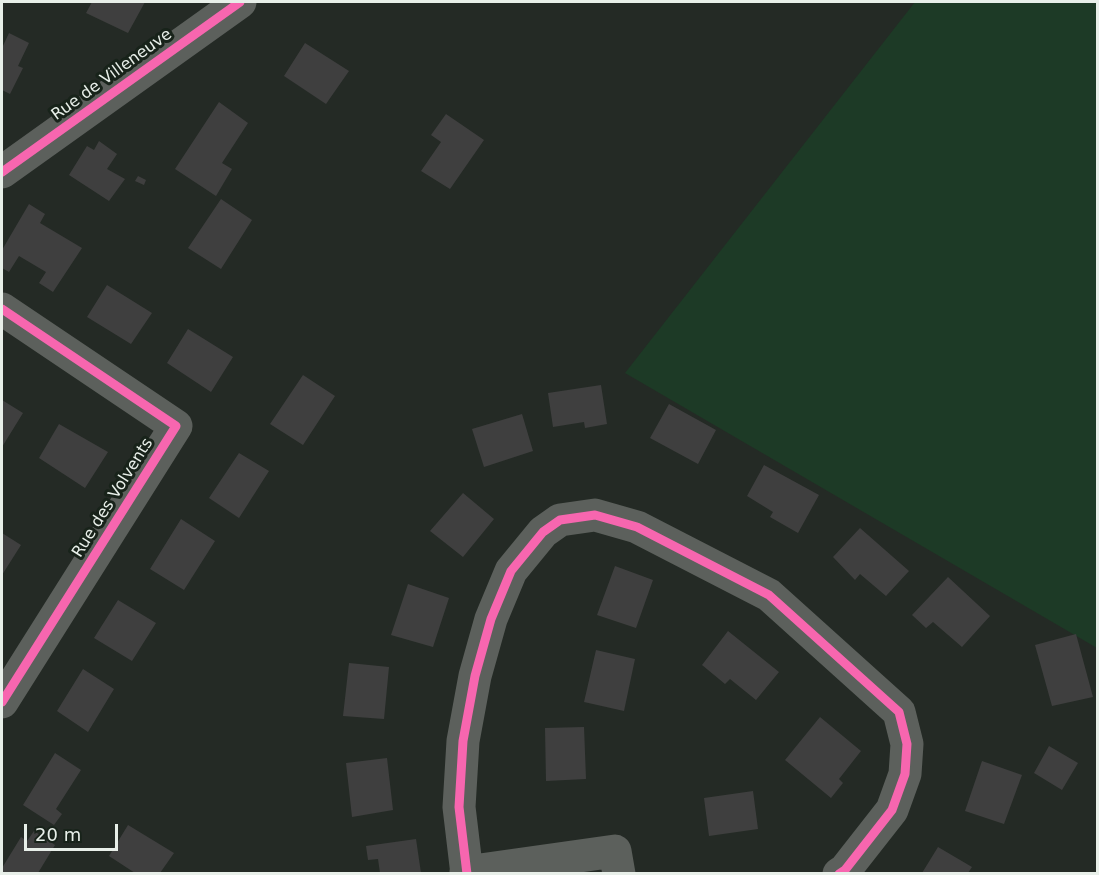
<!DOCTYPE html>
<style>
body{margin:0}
#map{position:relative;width:1099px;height:875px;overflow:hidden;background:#242a25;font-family:"DejaVu Sans",sans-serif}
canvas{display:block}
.frame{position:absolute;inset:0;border:3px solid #e8efe9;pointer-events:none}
.scale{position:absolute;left:24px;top:824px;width:94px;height:27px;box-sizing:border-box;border:3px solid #e8efe9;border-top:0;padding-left:8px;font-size:18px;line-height:21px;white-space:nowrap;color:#e8efe9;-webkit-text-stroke:4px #18231a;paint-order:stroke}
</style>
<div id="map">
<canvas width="1099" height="875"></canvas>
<div class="frame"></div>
<div class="scale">20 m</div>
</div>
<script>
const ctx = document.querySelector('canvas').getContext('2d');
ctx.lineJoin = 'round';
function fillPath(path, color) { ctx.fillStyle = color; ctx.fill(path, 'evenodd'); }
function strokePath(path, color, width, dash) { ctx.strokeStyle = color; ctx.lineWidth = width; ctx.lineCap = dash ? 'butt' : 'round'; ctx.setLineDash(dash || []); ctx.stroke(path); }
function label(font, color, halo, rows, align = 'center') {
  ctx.font = font + ' "DejaVu Sans",sans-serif'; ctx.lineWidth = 6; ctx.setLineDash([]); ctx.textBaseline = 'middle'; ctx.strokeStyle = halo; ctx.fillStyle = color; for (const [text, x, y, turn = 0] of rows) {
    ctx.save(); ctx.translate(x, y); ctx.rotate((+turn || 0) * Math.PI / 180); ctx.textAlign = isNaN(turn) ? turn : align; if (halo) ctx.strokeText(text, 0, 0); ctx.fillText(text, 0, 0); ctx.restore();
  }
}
const green = new Path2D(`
 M 915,2 L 1097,2 L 1097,648 L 625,373 Z`);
const building = new Path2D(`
 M 92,2 L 145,2 L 128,33 L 86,13 Z
 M 9,33 L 29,43 L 18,66 L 23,68 L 10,94 L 2,90 L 3,82 L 2,81 L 2,48 Z
 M 305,43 L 349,71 L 326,104 L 284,76 Z
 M 219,102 L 248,123 L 222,163 L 232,169 L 216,196 L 175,169 Z
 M 446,114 L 484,140 L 450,189 L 421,171 L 441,142 L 431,135 Z
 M 99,141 L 117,154 L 107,169 L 125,179 L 109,201 L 69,175 L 87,146 L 94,150 Z
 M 138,176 L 146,180 L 144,185 L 135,181 Z
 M 221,199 L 252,220 L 221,269 L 188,248 Z
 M 29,204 L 45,214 L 40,223 L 82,248 L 53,292 L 39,283 L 46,272 L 19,256 L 9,272 L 2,268 L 2,250 Z
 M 107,285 L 152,313 L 131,344 L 87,317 Z
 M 188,329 L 233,357 L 211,392 L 167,363 Z
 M 303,375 L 335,396 L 303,445 L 270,424 Z
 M 601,385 L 607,424 L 585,428 L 584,422 L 553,427 L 548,393 Z
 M 2,400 L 23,413 L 2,447 Z
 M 669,404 L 716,430 L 698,464 L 650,438 Z
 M 522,414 L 533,451 L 484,467 L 472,429 Z
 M 59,424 L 108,452 L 85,488 L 39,458 Z
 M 239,453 L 269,471 L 239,518 L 209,498 Z
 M 764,465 L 819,495 L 798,533 L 770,517 L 773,512 L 747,496 Z
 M 463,493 L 494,519 L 463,557 L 430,531 Z
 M 181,519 L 215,541 L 184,590 L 150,569 Z
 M 860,528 L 909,571 L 886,596 L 860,574 L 855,580 L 833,557 Z
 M 2,533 L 21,545 L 2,575 Z
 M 615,566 L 653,580 L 636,628 L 597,615 Z
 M 948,577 L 990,616 L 962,647 L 933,622 L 926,628 L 912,615 Z
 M 408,584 L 449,598 L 433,647 L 391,635 Z
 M 118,600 L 156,623 L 132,661 L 94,638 Z
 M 728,631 L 779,672 L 756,700 L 730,679 L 725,684 L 702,665 Z
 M 1076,634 L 1093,697 L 1052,706 L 1035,645 Z
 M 596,650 L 635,659 L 624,711 L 584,702 Z
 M 349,663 L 389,667 L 384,719 L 343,716 Z
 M 83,669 L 114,689 L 88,732 L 57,711 Z
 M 820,717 L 861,751 L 839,779 L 843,783 L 831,798 L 785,760 Z
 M 584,727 L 586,779 L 546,781 L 545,728 Z
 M 1049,746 L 1078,763 L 1062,790 L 1034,773 Z
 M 55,753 L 81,770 L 56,809 L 62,814 L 54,825 L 23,805 Z
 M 387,758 L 393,810 L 352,817 L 346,763 Z
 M 982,761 L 1022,775 L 1004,824 L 965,811 Z
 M 753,791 L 758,829 L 709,836 L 704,798 Z
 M 128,825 L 174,853 L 160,873 L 135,873 L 109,856 Z
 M 34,831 L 55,845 L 38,873 L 2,873 L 2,868 L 21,837 L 27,841 Z
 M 416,839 L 421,873 L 380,873 L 378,859 L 368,860 L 366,846 Z
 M 938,847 L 972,867 L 968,873 L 922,873 Z`);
const street = new Path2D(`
 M 2,172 L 240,2
 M 2,309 L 176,426 L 2,702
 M 466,872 L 615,851 L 619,874
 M 467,874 L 459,807 L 463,741 L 475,676 L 491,619 L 511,571 L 543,532 L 560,520 L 595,515 L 637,527 L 769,595 L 899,712 L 907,744 L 905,774 L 892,810 L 845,870 L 839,874`);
const cycleway = new Path2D(`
 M 2,172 L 240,2
 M 2,309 L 176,426 L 2,702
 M 467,874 L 459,807 L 463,741 L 475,676 L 491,619 L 511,571 L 543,532 L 560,520 L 595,515 L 637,527 L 769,595 L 899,712 L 907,744 L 905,774 L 892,810 L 845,870 L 839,874`);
const streetNames = [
 ["Rue de Villeneuve",112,75,-36],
 ["Rue des Volvents",113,498,-58]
];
fillPath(green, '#1d3a26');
fillPath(building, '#3f3f3f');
strokePath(street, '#5c605c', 33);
strokePath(cycleway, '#f766af', 9);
label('16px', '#e8efe9', '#18231a', streetNames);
</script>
